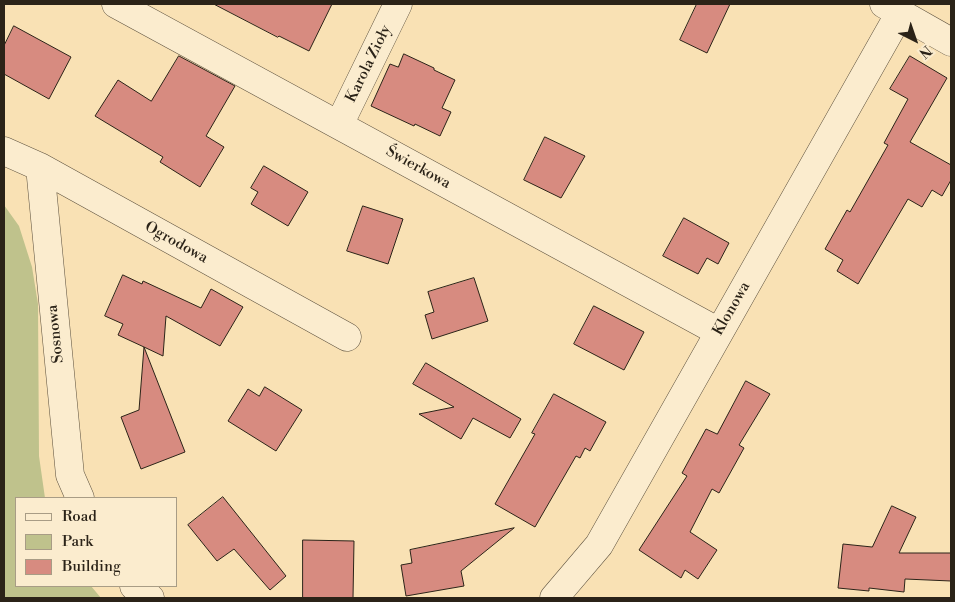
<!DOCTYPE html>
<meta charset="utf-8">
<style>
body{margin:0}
#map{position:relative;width:955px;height:602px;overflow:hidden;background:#f9e1b4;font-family:"Libre Bodoni",serif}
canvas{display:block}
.frame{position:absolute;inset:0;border:5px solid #2b2318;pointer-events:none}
.legend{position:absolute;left:15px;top:497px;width:162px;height:90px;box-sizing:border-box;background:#fbecce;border:1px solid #a89c85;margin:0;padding:6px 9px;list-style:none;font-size:15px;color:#2b2318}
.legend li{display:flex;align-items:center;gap:10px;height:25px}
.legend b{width:25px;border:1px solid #a89c85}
.north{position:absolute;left:890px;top:15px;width:50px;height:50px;-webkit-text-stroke:4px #fbecce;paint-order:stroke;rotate:139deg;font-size:14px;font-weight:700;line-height:20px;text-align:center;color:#2b2318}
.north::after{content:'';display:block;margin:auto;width:18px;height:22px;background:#2b2318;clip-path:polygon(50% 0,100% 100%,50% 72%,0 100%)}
</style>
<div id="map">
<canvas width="955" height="602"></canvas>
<div class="frame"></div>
<ul class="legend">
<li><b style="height:6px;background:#fbecce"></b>Road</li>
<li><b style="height:14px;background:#bfc28c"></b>Park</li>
<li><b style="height:14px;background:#d78b80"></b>Building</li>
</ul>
<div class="north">N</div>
</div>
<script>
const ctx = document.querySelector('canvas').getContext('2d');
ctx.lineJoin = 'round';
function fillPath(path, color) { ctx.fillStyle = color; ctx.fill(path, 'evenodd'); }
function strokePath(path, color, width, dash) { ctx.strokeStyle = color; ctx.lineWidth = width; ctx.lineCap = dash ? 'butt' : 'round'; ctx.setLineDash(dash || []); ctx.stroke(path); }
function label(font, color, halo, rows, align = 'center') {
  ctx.font = font + ' "Libre Bodoni",serif'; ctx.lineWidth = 4.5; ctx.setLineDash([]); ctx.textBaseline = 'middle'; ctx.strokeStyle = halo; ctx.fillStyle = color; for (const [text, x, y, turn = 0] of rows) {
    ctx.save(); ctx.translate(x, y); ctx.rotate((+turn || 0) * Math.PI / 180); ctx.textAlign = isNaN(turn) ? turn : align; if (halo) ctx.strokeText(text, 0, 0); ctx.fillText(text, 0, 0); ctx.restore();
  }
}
const green = new Path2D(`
 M 4,205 L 19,226 L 32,267 L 38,304 L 39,456 L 45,498 L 16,498 L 16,586 L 91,586 L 101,598 L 4,598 Z`);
const building = new Path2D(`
 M 214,4 L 332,4 L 309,51 L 279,36 L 278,37 Z
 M 697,4 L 730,4 L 707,53 L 680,40 Z
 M 14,26 L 71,57 L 49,99 L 4,74 L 4,46 Z
 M 404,54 L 434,68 L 434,70 L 455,80 L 442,108 L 451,112 L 440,136 L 415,124 L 414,126 L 371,106 L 390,64 L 398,67 Z
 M 179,56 L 235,86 L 206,136 L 224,147 L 200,187 L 160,162 L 163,157 L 95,116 L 118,80 L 151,101 Z
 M 910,56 L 947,78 L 910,142 L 951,165 L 951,180 L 942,196 L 932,190 L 922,207 L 908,199 L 858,284 L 837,271 L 843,260 L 825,249 L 847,210 L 850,212 L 888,145 L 884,143 L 908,99 L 890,89 Z
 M 545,137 L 585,156 L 561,198 L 524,180 Z
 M 264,166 L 308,192 L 288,226 L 251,204 L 258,192 L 251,188 Z
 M 363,206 L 403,219 L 388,264 L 347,251 Z
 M 684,218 L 729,243 L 718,264 L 707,258 L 698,274 L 663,256 Z
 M 123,275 L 142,284 L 143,281 L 201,308 L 211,289 L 243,307 L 220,346 L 166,316 L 163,356 L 144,347 L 185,452 L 141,469 L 121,417 L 139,410 L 144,347 L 118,335 L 123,324 L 105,316 Z
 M 474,278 L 488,321 L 432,339 L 425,315 L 434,312 L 428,292 Z
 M 594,306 L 644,332 L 624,370 L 574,344 Z
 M 426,363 L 521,419 L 510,438 L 473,418 L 461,439 L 419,414 L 454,407 L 413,384 Z
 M 746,381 L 770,394 L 739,445 L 744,448 L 719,493 L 712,489 L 690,532 L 717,550 L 698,579 L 685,570 L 681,578 L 639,550 L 687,476 L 682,473 L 706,429 L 717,434 Z
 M 265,387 L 302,410 L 276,451 L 228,421 L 248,389 L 259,396 Z
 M 554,394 L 606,422 L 590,451 L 585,448 L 580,458 L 576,456 L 535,527 L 495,504 L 535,434 L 532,433 Z
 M 223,497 L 286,576 L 270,590 L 234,549 L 217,561 L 188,525 Z
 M 892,506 L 916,517 L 899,553 L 951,553 L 951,581 L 905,579 L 904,592 L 869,588 L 869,591 L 838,588 L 843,544 L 872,547 Z
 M 514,528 L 461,571 L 464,586 L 406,596 L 401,565 L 412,563 L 410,550 Z
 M 303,540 L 354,541 L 353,598 L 303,598 Z`);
const minor = new Path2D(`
 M 116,4 L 719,332
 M 884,4 L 951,42
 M 339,125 L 398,4
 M 4,151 L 40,167 L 347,337
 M 40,167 L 70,475 L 80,498
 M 134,586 L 150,598
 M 554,598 L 599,545 L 900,13`);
const streetNames = [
 ["Karola Zioły",369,64,-64],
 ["Świerkowa",418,168,29],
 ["Ogrodowa",176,243,29],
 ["Klonowa",732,309,-60],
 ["Sosnowa",56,334,-96]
];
fillPath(green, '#bfc28c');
fillPath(building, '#d78b80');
strokePath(building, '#2b2318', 1);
strokePath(minor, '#5e523f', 29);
strokePath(minor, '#fbecce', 28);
label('15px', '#2b2318', '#fbecce', streetNames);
</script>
